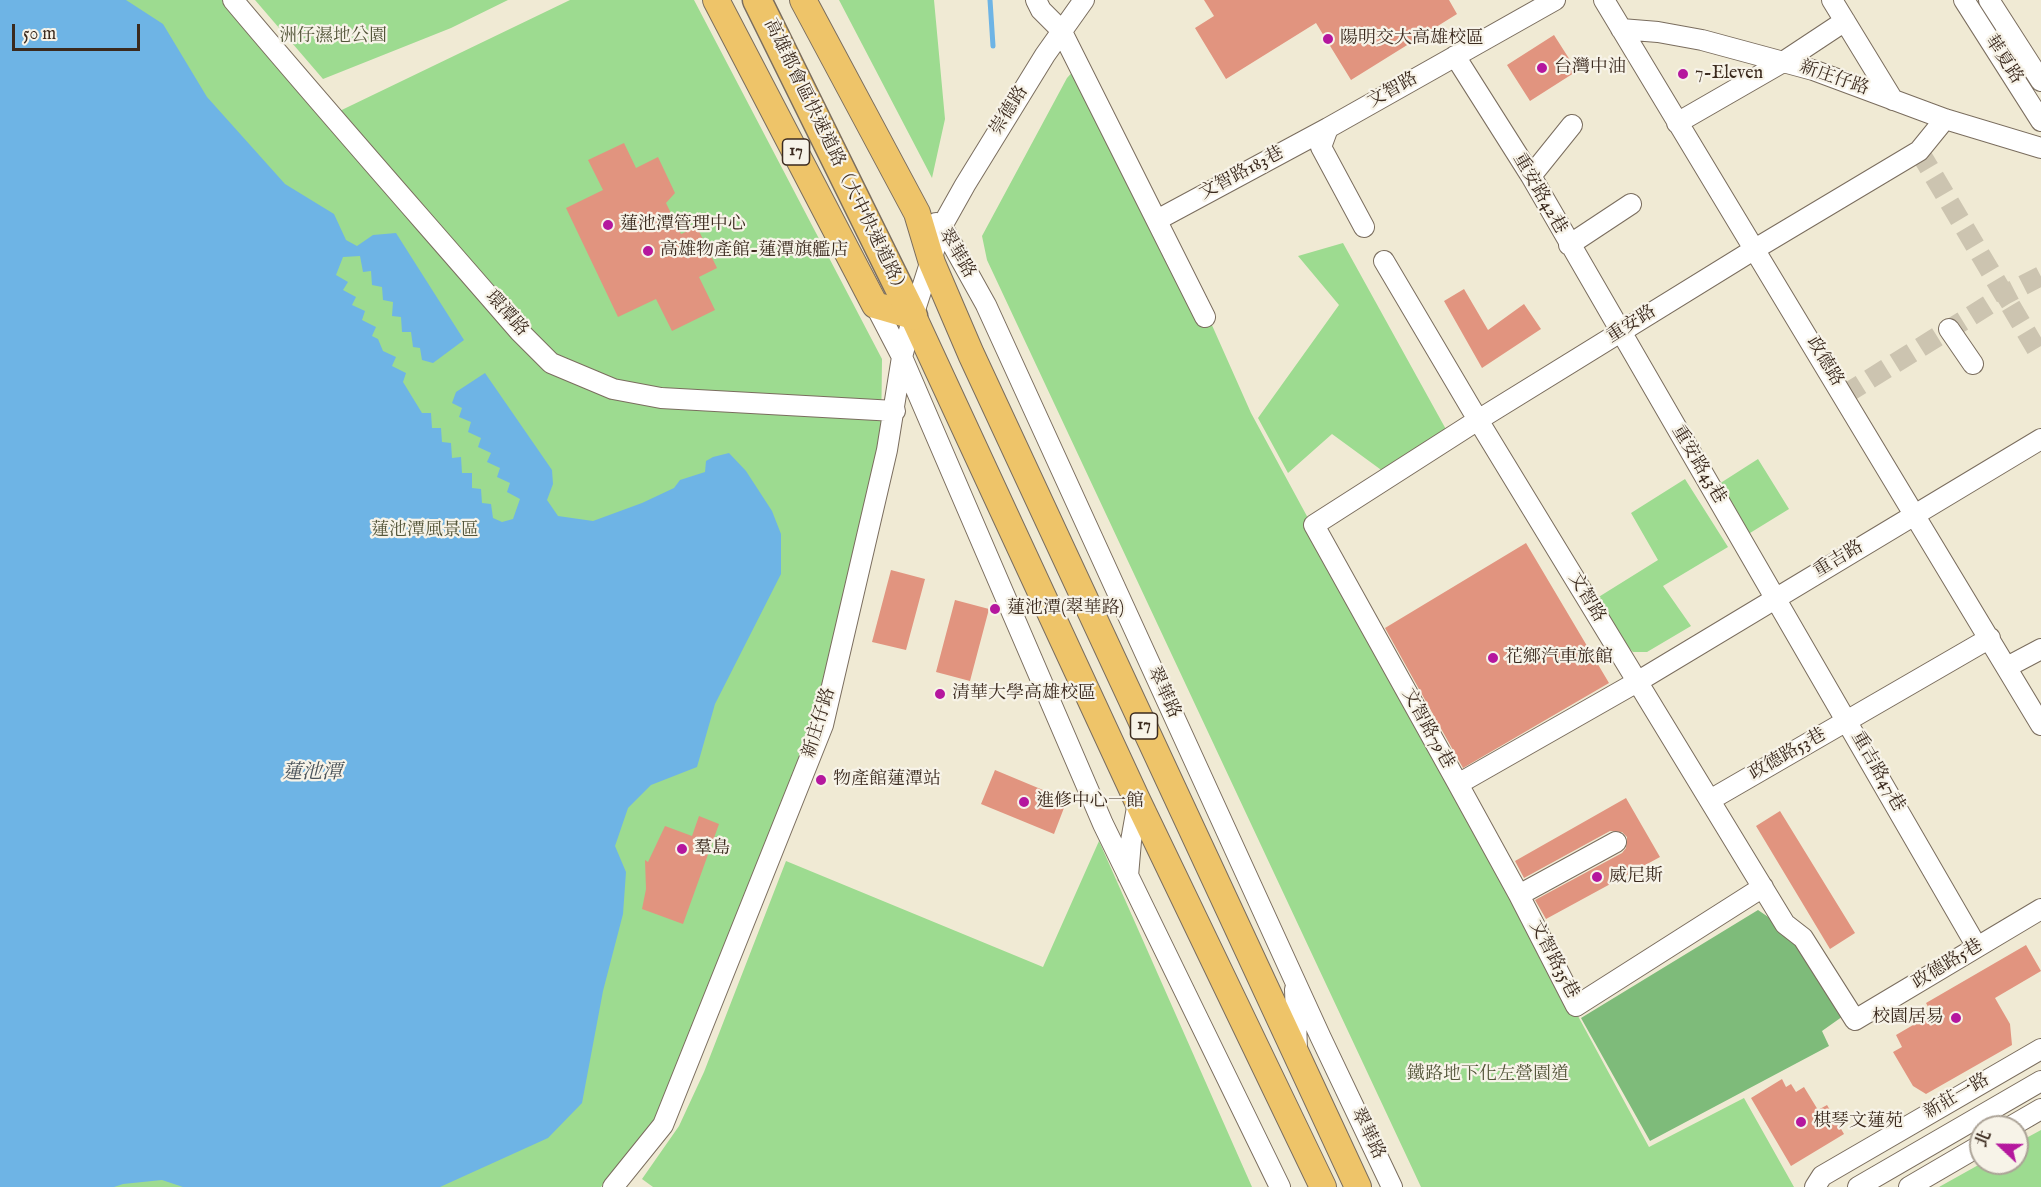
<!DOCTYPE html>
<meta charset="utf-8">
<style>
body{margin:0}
#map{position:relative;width:2041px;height:1187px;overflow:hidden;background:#f0ead4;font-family:"IM FELL English","Noto Serif TC",serif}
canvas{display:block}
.north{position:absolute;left:1969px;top:1115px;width:60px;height:60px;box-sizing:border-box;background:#f7f3e8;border:2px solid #aca397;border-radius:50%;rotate:292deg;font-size:16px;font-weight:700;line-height:24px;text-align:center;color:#3b2a1e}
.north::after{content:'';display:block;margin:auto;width:21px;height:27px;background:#b5179e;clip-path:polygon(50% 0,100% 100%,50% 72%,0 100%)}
.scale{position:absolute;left:12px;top:24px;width:128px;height:27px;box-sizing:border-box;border:3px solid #3b2a1e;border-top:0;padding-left:8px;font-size:18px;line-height:21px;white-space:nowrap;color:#3b2a1e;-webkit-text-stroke:4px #f7f3e8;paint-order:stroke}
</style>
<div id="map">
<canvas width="2041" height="1187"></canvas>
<div class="north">北</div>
<div class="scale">50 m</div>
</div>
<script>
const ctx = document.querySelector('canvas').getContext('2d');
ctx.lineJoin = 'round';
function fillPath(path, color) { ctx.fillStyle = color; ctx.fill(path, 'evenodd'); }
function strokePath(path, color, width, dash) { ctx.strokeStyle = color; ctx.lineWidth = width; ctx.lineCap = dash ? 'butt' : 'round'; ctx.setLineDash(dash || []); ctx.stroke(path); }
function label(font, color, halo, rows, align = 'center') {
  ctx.font = font + ' "IM FELL English","Noto Serif TC",serif'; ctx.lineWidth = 4.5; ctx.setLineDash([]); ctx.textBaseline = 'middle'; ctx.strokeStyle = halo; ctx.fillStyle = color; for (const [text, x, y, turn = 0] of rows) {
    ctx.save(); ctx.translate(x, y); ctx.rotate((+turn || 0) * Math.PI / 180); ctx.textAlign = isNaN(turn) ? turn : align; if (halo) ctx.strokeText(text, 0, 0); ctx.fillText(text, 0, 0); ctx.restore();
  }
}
const green = new Path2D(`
 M 0,0 L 222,0 L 323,119 L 570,0 L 694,0 L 882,359 L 881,442 L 823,700 L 670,1087 L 650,1128 L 601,1187 L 0,1187 Z
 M 255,0 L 508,0 L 451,28 L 323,79 Z
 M 839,0 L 934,0 L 945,119 L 932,178 Z
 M 1085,58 L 1159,206 L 1251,413 L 1649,1147 L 1744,1098 L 1794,1187 L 1421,1187 L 987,260 L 982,236 L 1067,78 Z
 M 1343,243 L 1448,433 L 1384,472 L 1332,434 L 1288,473 L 1258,418 L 1339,305 L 1298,256 Z
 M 1758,459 L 1789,509 L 1737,541 L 1708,491 Z
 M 1685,479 L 1728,547 L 1663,586 L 1691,626 L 1647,652 L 1633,652 L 1625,644 L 1597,598 L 1658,560 L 1631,513 Z
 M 1099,841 L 1252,1187 L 653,1187 L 642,1179 L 679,1126 L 704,1072 L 786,861 L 1043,967 Z
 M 2041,1130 L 2041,1187 L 1939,1187 L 1982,1163 L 2017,1163 L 2017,1143 Z`);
const forest = new Path2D(`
 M 1758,910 L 1796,936 L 1846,1014 L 1822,1031 L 1829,1046 L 1650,1141 L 1581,1018 Z`);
const water = new Path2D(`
 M 0,0 L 126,0 L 163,24 L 207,97 L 285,184 L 334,214 L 346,240 L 357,246 L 373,235 L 396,233 L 464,340 L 433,363 L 422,360 L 420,348 L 413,347 L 411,332 L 402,332 L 401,317 L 392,316 L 393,302 L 383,300 L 382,287 L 372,285 L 371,271 L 363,272 L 360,256 L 343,257 L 336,275 L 348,282 L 343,290 L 356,297 L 352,305 L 365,311 L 362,320 L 376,327 L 372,336 L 378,339 L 383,351 L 396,357 L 392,366 L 406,373 L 403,382 L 422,413 L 431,413 L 432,428 L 441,428 L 442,442 L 451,443 L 452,458 L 461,457 L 462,473 L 472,473 L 472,488 L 481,489 L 482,503 L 491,504 L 493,518 L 502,522 L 513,519 L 520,499 L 507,492 L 510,483 L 497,477 L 500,468 L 487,462 L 491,453 L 478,447 L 481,438 L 468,432 L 471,422 L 459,417 L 462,408 L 452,403 L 456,392 L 485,373 L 552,470 L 553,484 L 547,500 L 558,516 L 593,521 L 642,503 L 674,488 L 680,480 L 705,472 L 706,461 L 713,457 L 729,453 L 746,471 L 772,511 L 781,534 L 781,574 L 715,704 L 697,767 L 651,785 L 628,808 L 615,846 L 626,872 L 623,914 L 603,991 L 582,1103 L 548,1138 L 440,1187 L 183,1187 L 162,1180 L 123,1184 L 114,1187 L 0,1187 Z`);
const stream = new Path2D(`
 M 990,0 L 993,46`);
const building = new Path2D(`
 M 1204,0 L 1449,0 L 1457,14 L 1351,80 L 1316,23 L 1226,79 L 1195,28 L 1214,16 Z
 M 1554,35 L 1577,71 L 1530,101 L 1507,65 Z
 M 624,143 L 636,168 L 658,157 L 675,193 L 666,203 L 681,234 L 697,227 L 717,268 L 699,277 L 715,310 L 672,331 L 656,299 L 618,317 L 566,208 L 603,190 L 588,160 Z
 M 1464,289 L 1488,330 L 1524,304 L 1541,329 L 1482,368 L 1444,301 Z
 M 1526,543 L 1609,683 L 1463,768 L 1385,628 Z
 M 891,570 L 925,579 L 906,650 L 872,642 Z
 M 955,600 L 989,609 L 970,681 L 936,672 Z
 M 995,770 L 1067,800 L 1054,834 L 981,804 Z
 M 1626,798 L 1660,857 L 1546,919 L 1535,900 L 1622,853 L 1626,848 L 1627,837 L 1622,832 L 1610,831 L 1524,878 L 1515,861 Z
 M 1780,811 L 1855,933 L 1830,949 L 1756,826 Z
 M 699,816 L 719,824 L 683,924 L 642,909 L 646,889 L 645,860 L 648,862 L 665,826 L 692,836 Z
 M 2026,945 L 2041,971 L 1995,998 L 2010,1024 L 2012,1045 L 1926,1094 L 1913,1086 L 1893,1052 L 1902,1047 L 1896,1035 L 1932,1014 L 1926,1003 Z
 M 1782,1079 L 1786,1087 L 1791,1084 L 1796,1092 L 1804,1087 L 1818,1110 L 1827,1105 L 1844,1134 L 1791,1166 L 1751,1098 Z`);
const minorTunnel = new Path2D(`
 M 1919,151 L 2041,357
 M 1844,395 L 2006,294 L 2041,276`);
const minor = new Path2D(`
 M 233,0 C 327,112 424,221 520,332 L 551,363 L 613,389 L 661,398 L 895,411
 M 1036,0 L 1041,10 L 1061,30 L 1205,317
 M 1604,0 L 2041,725
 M 1832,0 L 1893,100
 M 1964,0 L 2041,121
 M 1989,0 L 2041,81
 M 1621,29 L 1658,32 L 1702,40 L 1813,70 L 1945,119 L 2041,148
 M 1455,56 L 1531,176 L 1977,947
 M 1945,119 L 1919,151 L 1755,249 L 1478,420 L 1314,525 L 1458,784 L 1637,682 L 2041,439
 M 1677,123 L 1783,62 L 1845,21
 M 1531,176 L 1572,125
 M 1157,220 L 1328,128
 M 936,223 L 942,226 L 986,305 L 1321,1038 L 1392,1187
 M 1364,227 L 1321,147 L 1328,128 L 1555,0
 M 1569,245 L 1631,204
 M 1384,261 L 1478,420 L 1785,924 L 1803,938 L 1855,1020 L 2041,909
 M 875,305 L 902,357 L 1103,824 L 1280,1187
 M 1949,329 L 1973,364
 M 2007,667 L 2041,649
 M 1458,784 L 1519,895 L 1576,1006 L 1763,887
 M 1710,800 L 1990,638
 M 1128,876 L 1131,841 L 1138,802
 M 1519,895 L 1616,842
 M 1295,989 L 1297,1050
 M 2010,1127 L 2041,1109
 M 613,1187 L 663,1125 L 823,725 L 887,450 L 902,357 L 913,316 L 942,226 L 965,185 L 1045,55 L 1084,0
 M 1815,1187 L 1822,1176 L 2041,1049
 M 1858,1187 L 2041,1081
 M 1909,1187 L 1981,1145`);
const major = new Path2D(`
 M 716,0 L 875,305 L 913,316 L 1138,802 L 1323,1187
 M 803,0 L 917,213 L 932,263 L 971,354 L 1358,1187`);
const highway = new Path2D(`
 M 757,0 L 913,316`);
const markers = [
 [1328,39,6,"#b5179e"],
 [1542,68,6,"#b5179e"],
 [1683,74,6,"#b5179e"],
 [608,225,6,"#b5179e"],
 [648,251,6,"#b5179e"],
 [995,609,6,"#b5179e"],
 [1493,658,6,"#b5179e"],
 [940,694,6,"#b5179e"],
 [821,780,6,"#b5179e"],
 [1024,802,6,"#b5179e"],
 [682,849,6,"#b5179e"],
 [1597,877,6,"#b5179e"],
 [1956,1018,6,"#b5179e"],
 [1801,1122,6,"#b5179e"]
];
const shields = [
 [796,152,27],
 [1144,726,27]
];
const shieldNames = [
 ["17",796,152],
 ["17",1144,726]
];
const parkNames = [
 ["洲仔濕地公園",333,37],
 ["蓮池潭風景區",425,531],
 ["鐵路地下化左營園道",1488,1075]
];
const poiNames = [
 ["陽明交大高雄校區",1340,39],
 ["台灣中油",1554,68],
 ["7-Eleven",1695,74],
 ["蓮池潭管理中心",620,225],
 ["高雄物產館-蓮潭旗艦店",660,251],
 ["蓮池潭(翠華路)",1007,609],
 ["花鄉汽車旅館",1505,658],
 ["清華大學高雄校區",952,694],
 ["物產館蓮潭站",833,780],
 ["進修中心一館",1036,802],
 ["羣島",694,849],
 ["威尼斯",1609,877],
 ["校園居易",1944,1018,"right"],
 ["棋琴文蓮苑",1813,1122]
];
const streetNames = [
 ["華夏路",2003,60,57],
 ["新庄仔路",1834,79,19],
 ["文智路",1393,91,-29],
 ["崇德路",1010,111,-58],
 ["高雄都會區快速道路（大中快速道路）",835,158,64],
 ["文智路183巷",1242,174,-28],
 ["重安路42巷",1539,194,60],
 ["翠華路",956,254,59],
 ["環潭路",506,314,48],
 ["重安路",1632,325,-32],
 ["政德路",1824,362,59],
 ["重安路43巷",1698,465,59],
 ["重吉路",1839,560,-31],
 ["文智路",1586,598,59],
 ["翠華路",1163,693,65],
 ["新庄仔路",820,723,-73],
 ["文智路79巷",1427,729,61],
 ["政德路53巷",1788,755,-30],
 ["重吉路47巷",1877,772,60],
 ["文智路35巷",1553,960,62],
 ["政德路5巷",1948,965,-31],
 ["新莊一路",1957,1097,-30],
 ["翠華路",1367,1134,64]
];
const waterNames = [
 ["蓮池潭",312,774]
];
fillPath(green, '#9ddb90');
fillPath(forest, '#7ebb7a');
fillPath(water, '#6eb4e5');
strokePath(stream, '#6eb4e5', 5);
fillPath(building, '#e1947f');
strokePath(minorTunnel, '#ccc4b0', 20, [20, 10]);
strokePath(minor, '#7a6d5e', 22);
strokePath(major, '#7a6d5e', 28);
strokePath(highway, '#7a6d5e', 31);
strokePath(minor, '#fff', 20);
strokePath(major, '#eec469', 26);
strokePath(highway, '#eec469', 28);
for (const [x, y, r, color] of markers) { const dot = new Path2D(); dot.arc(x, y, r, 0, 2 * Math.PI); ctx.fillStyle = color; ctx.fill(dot); strokePath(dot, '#f7f3e8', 2); }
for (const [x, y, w] of shields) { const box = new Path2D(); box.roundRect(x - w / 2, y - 13, w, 26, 4.5); ctx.fillStyle = '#f7f3e8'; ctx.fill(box); strokePath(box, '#3b2a1e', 1.5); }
label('bold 16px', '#3b2a1e', null, shieldNames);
label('18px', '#54563a', '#f7f3e8', parkNames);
label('18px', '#3b2a1e', '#f7f3e8', poiNames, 'left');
label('18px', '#3b2a1e', '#f7f3e8', streetNames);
label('italic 20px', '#4a535a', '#f7f3e8', waterNames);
</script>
